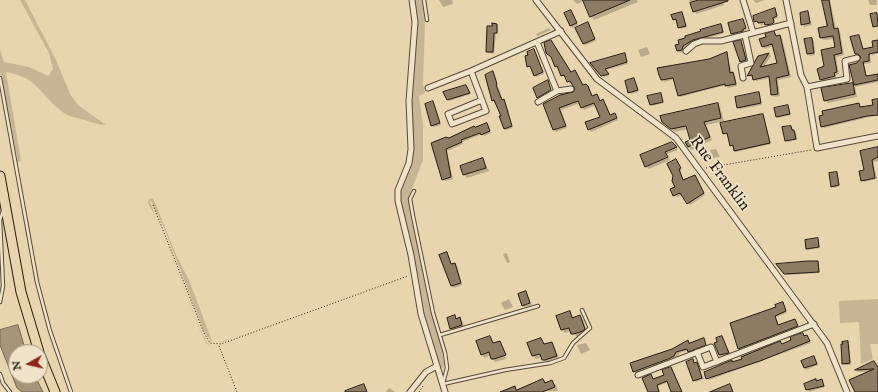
<!DOCTYPE html>
<style>
body{margin:0}
#map{position:relative;width:878px;height:392px;overflow:hidden;background:#e7d5ae;font-family:"IM FELL English",serif}
canvas{display:block}
.north{position:absolute;left:8px;top:344px;width:40px;height:40px;box-sizing:border-box;background:#efe4ca;border:1px solid #9f9480;border-radius:50%;rotate:262deg;font-size:11px;font-weight:700;line-height:16px;text-align:center;color:#271c12}
.north::after{content:'';display:block;margin:auto;width:14px;height:18px;background:#8f2418;clip-path:polygon(50% 0,100% 100%,50% 72%,0 100%)}
</style>
<div id="map">
<canvas width="878" height="392"></canvas>
<div class="north">N</div>
</div>
<script>
const ctx = document.querySelector('canvas').getContext('2d');
ctx.lineJoin = 'round';
function fillPath(path, color) { ctx.fillStyle = color; ctx.fill(path, 'evenodd'); }
function strokePath(path, color, width, dash) { ctx.strokeStyle = color; ctx.lineWidth = width; ctx.lineCap = dash ? 'butt' : 'round'; ctx.setLineDash(dash || []); ctx.stroke(path); }
function label(font, color, halo, rows, align = 'center') {
  ctx.font = font + ' "IM FELL English",serif'; ctx.lineWidth = 3.5; ctx.setLineDash([]); ctx.textBaseline = 'middle'; ctx.strokeStyle = halo; ctx.fillStyle = color; for (const [text, x, y, turn = 0] of rows) {
    ctx.save(); ctx.translate(x, y); ctx.rotate((+turn || 0) * Math.PI / 180); ctx.textAlign = isNaN(turn) ? turn : align; if (halo) ctx.strokeText(text, 0, 0); ctx.fillText(text, 0, 0); ctx.restore();
  }
}
const green = new Path2D(`
 M 20,0 L 25,0 L 56,60 L 70,94 L 78,105 L 106,125 C 99,125 91,122 85,120 C 79,118 70,117 64,113 C 40,96 40,78 6,72 L 21,161 L 18,162 L 0,71 L 0,50 L 4,62 L 29,67 L 48,76 L 53,69 L 49,53 Z
 M 414,0 L 422,0 L 425,23 L 423,85 L 425,93 L 419,96 L 423,125 L 423,160 L 408,199 L 429,304 L 442,349 L 444,364 L 443,369 L 439,366 L 424,319 L 399,198 L 412,162 L 414,147 L 411,100 L 417,24 Z
 M 153,198 L 177,257 L 189,280 L 212,341 L 220,342 L 233,338 L 300,314 L 222,342 L 211,341 L 204,332 L 165,230 L 151,201 L 150,202 L 200,329 L 206,341 L 210,346 L 206,343 L 200,330 L 156,217 L 148,203 L 149,199 Z
 M 878,299 L 878,344 L 870,344 L 873,359 L 861,364 L 859,322 L 840,323 L 839,301 Z`);
const water = new Path2D(`
 M 18,325 L 26,352 L 16,352 L 16,376 L 35,376 L 43,392 L 22,392 L 17,388 L 0,345 L 0,330 Z`);
const shadow = new Path2D(`
 M 439,0 L 452,0 L 453,4 L 443,7 Z
 M 573,0 L 637,0 L 638,2 L 594,20 L 591,16 L 584,1 L 577,4 Z
 M 689,0 L 723,0 L 724,5 L 696,14 Z
 M 753,0 L 765,0 L 756,3 Z
 M 823,0 L 830,0 L 836,29 L 840,31 L 844,55 L 836,57 L 839,74 L 836,75 L 836,78 L 823,82 L 819,70 L 825,69 L 836,48 L 834,39 L 823,40 L 821,38 L 819,29 L 828,27 Z
 M 868,0 L 877,0 L 877,5 L 870,5 Z
 M 774,9 L 778,18 L 774,19 L 775,24 L 768,27 L 766,24 L 761,25 L 755,21 Z
 M 571,11 L 578,25 L 572,28 L 565,13 Z
 M 808,12 L 812,25 L 804,27 L 801,13 Z
 M 681,13 L 687,27 L 681,29 L 672,16 Z
 M 743,20 L 747,30 L 744,31 L 745,33 L 734,36 L 732,34 Z
 M 588,24 L 596,41 L 585,45 L 584,43 Z
 M 497,25 L 498,27 L 498,34 L 496,34 L 494,54 L 489,53 L 487,52 L 488,27 Z
 M 721,25 L 724,33 L 695,42 L 685,48 L 684,51 L 680,53 L 678,51 L 676,46 Z
 M 549,28 L 551,30 L 537,36 L 536,34 Z
 M 774,33 L 777,37 L 780,36 L 782,38 L 791,77 L 778,80 L 780,96 L 774,97 L 772,95 L 770,78 L 756,81 L 753,77 L 748,76 L 759,57 L 769,54 L 771,56 L 763,68 L 779,64 L 773,46 L 765,49 L 763,46 L 767,38 Z
 M 858,36 L 864,50 L 874,48 L 878,41 L 878,54 L 870,55 L 871,63 L 864,64 L 867,76 L 877,75 L 878,72 L 878,82 L 855,87 L 857,97 L 828,103 L 825,100 L 852,84 L 855,87 L 851,66 L 858,64 L 862,57 L 856,54 Z
 M 812,39 L 814,41 L 815,55 L 810,56 L 808,54 Z
 M 551,41 L 571,73 L 583,86 L 585,85 L 589,89 L 592,97 L 597,95 L 600,102 L 603,101 L 605,103 L 611,116 L 614,115 L 618,120 L 591,132 L 587,123 L 601,117 L 596,105 L 584,110 L 580,103 L 561,110 L 567,128 L 556,132 L 554,130 L 544,104 L 574,93 L 576,89 L 572,83 L 570,84 L 566,77 L 562,75 L 559,68 L 556,66 Z
 M 741,41 L 748,62 L 742,64 L 741,62 Z
 M 647,47 L 650,54 L 641,57 L 638,50 Z
 M 534,51 L 544,74 L 536,77 L 531,67 L 528,66 L 529,55 Z
 M 624,54 L 628,64 L 606,70 L 609,76 L 604,77 L 591,63 Z
 M 727,54 L 732,73 L 735,75 L 737,86 L 728,88 L 726,85 L 680,97 L 675,79 L 664,82 L 662,80 Z
 M 493,72 L 503,101 L 505,102 L 509,112 L 508,113 L 513,128 L 506,130 L 500,117 L 502,116 L 493,100 Z
 M 634,79 L 639,92 L 631,94 L 629,92 Z
 M 547,82 L 552,92 L 539,99 L 538,97 Z
 M 466,86 L 471,94 L 449,101 L 448,100 Z
 M 759,93 L 762,105 L 740,109 L 738,107 Z
 M 660,94 L 664,103 L 652,106 L 651,104 Z
 M 878,100 L 878,115 L 824,128 L 822,126 L 859,104 L 861,108 L 875,105 Z
 M 433,102 L 441,125 L 434,127 L 432,126 Z
 M 717,104 L 720,107 L 724,121 L 706,125 L 712,140 L 692,150 L 689,147 L 692,140 L 688,129 L 675,132 L 663,122 Z
 M 788,106 L 791,115 L 778,118 L 777,116 Z
 M 763,115 L 771,144 L 736,152 L 731,145 L 729,135 L 724,134 Z
 M 487,124 L 491,133 L 484,136 L 482,134 L 462,142 L 463,144 L 447,151 L 453,179 L 445,181 L 432,143 L 450,139 Z
 M 791,127 L 796,133 L 797,140 L 787,142 L 785,140 Z
 M 672,143 L 678,150 L 667,154 L 670,160 L 649,169 L 646,166 Z
 M 716,149 L 720,157 L 713,158 L 710,150 Z
 M 878,149 L 878,161 L 873,162 L 877,179 L 864,182 L 862,180 L 866,170 Z
 M 483,159 L 489,171 L 467,178 L 464,175 L 462,166 Z
 M 677,162 L 682,170 L 680,171 L 684,181 L 695,176 L 705,195 L 690,205 L 682,195 L 676,197 L 671,189 L 676,187 Z
 M 836,173 L 840,186 L 834,188 L 832,186 Z
 M 818,239 L 820,248 L 808,250 L 806,248 Z
 M 507,253 L 510,262 L 507,263 L 503,254 Z
 M 447,254 L 452,265 L 455,264 L 457,266 L 462,285 L 454,288 L 452,286 L 440,256 Z
 M 818,262 L 820,273 L 786,275 L 784,273 Z
 M 526,292 L 532,305 L 525,307 L 523,305 Z
 M 509,299 L 513,307 L 505,310 L 501,303 Z
 M 782,303 L 787,313 L 776,317 L 779,326 L 795,320 L 798,328 L 740,350 L 739,349 Z
 M 570,312 L 574,318 L 580,316 L 583,319 L 587,332 L 577,337 L 571,331 L 565,333 L 562,330 Z
 M 455,316 L 457,319 L 460,318 L 462,320 L 464,327 L 453,330 L 451,328 Z
 M 807,336 L 811,343 L 709,380 L 707,378 L 733,363 Z
 M 722,337 L 730,354 L 721,356 L 720,355 Z
 M 490,338 L 494,344 L 500,342 L 502,344 L 501,344 L 506,359 L 495,362 L 491,355 L 485,358 L 482,355 L 477,342 Z
 M 541,339 L 545,345 L 551,343 L 554,346 L 559,359 L 546,362 L 541,357 L 536,359 L 533,356 L 528,344 Z
 M 703,339 L 707,346 L 690,353 L 688,350 L 680,353 L 676,358 L 636,373 L 634,371 L 688,342 L 690,344 Z
 M 848,342 L 849,344 L 851,365 L 845,365 L 843,363 Z
 M 586,343 L 590,350 L 581,354 L 577,345 Z
 M 814,357 L 818,365 L 806,370 L 802,361 Z
 M 692,360 L 698,365 L 704,379 L 696,382 L 694,380 Z
 M 874,362 L 878,368 L 878,392 L 863,392 L 870,372 L 858,372 L 856,370 Z
 M 671,368 L 682,392 L 673,392 L 669,382 L 658,386 L 660,392 L 649,392 L 651,375 L 654,380 L 665,376 Z
 M 543,380 L 546,383 L 552,381 L 556,385 L 558,391 L 503,392 L 514,387 L 518,390 Z
 M 815,380 L 817,382 L 821,380 L 825,387 L 809,392 L 805,384 Z
 M 389,388 L 395,392 L 386,392 Z`);
const building = new Path2D(`
 M 583,0 L 630,0 L 590,17 Z
 M 699,0 L 728,0 L 728,1 L 693,12 L 690,3 Z
 M 822,0 L 829,0 L 834,29 L 838,28 L 842,53 L 834,55 L 837,72 L 834,73 L 835,76 L 820,80 L 817,69 L 824,66 L 821,50 L 835,47 L 833,36 L 820,38 L 818,28 L 827,26 Z
 M 775,8 L 777,16 L 773,18 L 774,22 L 772,24 L 765,25 L 764,22 L 758,23 L 757,21 L 754,22 L 753,16 Z
 M 571,10 L 577,23 L 570,26 L 564,13 Z
 M 808,11 L 810,23 L 801,25 L 800,13 Z
 M 682,12 L 686,26 L 678,28 L 676,19 L 673,20 L 671,15 Z
 M 877,13 L 878,26 L 873,27 L 870,14 Z
 M 743,19 L 746,28 L 743,29 L 743,31 L 731,34 L 728,23 Z
 M 588,22 L 595,39 L 583,44 L 575,28 Z
 M 492,23 L 497,24 L 497,33 L 494,33 L 493,52 L 486,52 L 487,26 L 492,26 Z
 M 721,24 L 723,32 L 693,40 L 683,46 L 682,50 L 677,51 L 675,45 L 679,44 L 678,40 L 685,38 L 685,36 L 701,31 L 700,30 Z
 M 774,31 L 776,36 L 780,35 L 789,75 L 776,78 L 778,94 L 771,95 L 769,76 L 753,80 L 752,75 L 747,76 L 758,56 L 769,53 L 760,67 L 777,63 L 772,44 L 762,47 L 759,39 L 766,37 L 765,34 Z
 M 859,35 L 863,49 L 873,47 L 872,41 L 878,40 L 878,52 L 869,54 L 869,61 L 863,62 L 866,76 L 878,74 L 878,80 L 854,85 L 849,65 L 857,63 L 861,57 L 858,54 L 855,54 L 850,37 Z
 M 812,38 L 814,53 L 807,54 L 804,39 Z
 M 551,40 L 571,72 L 575,70 L 583,85 L 586,84 L 588,86 L 592,96 L 597,94 L 600,101 L 603,99 L 610,115 L 615,113 L 617,118 L 588,130 L 585,122 L 600,117 L 594,103 L 581,108 L 578,101 L 559,108 L 566,126 L 553,130 L 543,104 L 560,95 L 573,92 L 575,89 L 570,81 L 567,82 L 564,75 L 561,76 L 557,66 L 555,67 L 551,57 L 546,53 L 544,43 Z
 M 741,40 L 746,60 L 740,62 L 733,42 Z
 M 534,49 L 543,72 L 534,76 L 530,66 L 527,67 L 525,56 L 528,55 L 527,52 Z
 M 727,52 L 730,73 L 733,72 L 736,84 L 725,86 L 725,84 L 678,96 L 673,78 L 661,80 L 659,75 L 657,68 L 709,59 Z
 M 625,53 L 627,62 L 605,69 L 609,74 L 601,76 L 590,63 Z
 M 493,71 L 497,84 L 496,85 L 502,100 L 504,99 L 512,126 L 504,129 L 499,116 L 501,116 L 494,100 L 492,101 L 485,75 Z
 M 634,78 L 638,90 L 628,93 L 625,81 Z
 M 548,80 L 551,90 L 537,98 L 533,88 Z
 M 853,83 L 855,94 L 824,101 L 821,88 Z
 M 466,85 L 470,93 L 447,100 L 443,92 Z
 M 759,92 L 761,103 L 737,108 L 735,97 Z
 M 661,93 L 663,102 L 650,105 L 647,96 Z
 M 878,99 L 878,115 L 867,116 L 821,127 L 819,116 L 823,115 L 822,111 L 859,103 L 860,107 L 873,105 L 872,100 Z
 M 433,101 L 440,123 L 431,126 L 425,104 Z
 M 718,103 L 721,118 L 704,122 L 710,137 L 688,147 L 685,142 L 690,140 L 686,126 L 671,129 L 662,122 L 660,116 Z
 M 788,105 L 790,114 L 776,117 L 774,108 Z
 M 763,114 L 770,143 L 734,151 L 733,145 L 730,146 L 727,133 L 723,134 L 720,123 Z
 M 487,123 L 490,131 L 481,135 L 480,133 L 461,140 L 462,142 L 446,149 L 451,177 L 442,180 L 431,143 L 446,137 L 449,138 L 474,126 L 475,127 Z
 M 791,126 L 792,130 L 794,130 L 796,139 L 785,141 L 782,127 Z
 M 672,142 L 677,147 L 665,152 L 668,157 L 645,167 L 640,155 Z
 M 878,147 L 878,157 L 872,160 L 875,178 L 861,181 L 859,171 L 864,170 L 860,151 Z
 M 483,158 L 486,168 L 463,175 L 460,166 Z
 M 676,159 L 681,168 L 679,169 L 683,180 L 695,175 L 704,193 L 687,204 L 680,193 L 673,196 L 670,189 L 675,187 L 672,181 L 673,176 L 667,164 Z
 M 837,172 L 839,185 L 831,187 L 829,173 Z
 M 818,238 L 819,247 L 806,249 L 805,240 Z
 M 447,252 L 451,264 L 455,263 L 461,283 L 451,286 L 439,255 Z
 M 808,261 L 818,261 L 819,272 L 784,274 L 776,264 Z
 M 526,291 L 530,303 L 522,306 L 518,294 Z
 M 783,302 L 786,311 L 775,316 L 778,325 L 795,319 L 798,326 L 738,349 L 730,323 L 776,307 L 775,305 Z
 M 570,311 L 572,318 L 580,315 L 585,329 L 583,331 L 574,334 L 571,334 L 569,328 L 561,330 L 556,316 Z
 M 455,315 L 456,319 L 460,317 L 462,325 L 450,329 L 447,318 Z
 M 803,333 L 804,336 L 807,335 L 810,341 L 760,361 L 706,379 L 704,372 L 732,360 L 732,362 L 742,359 L 741,357 L 780,341 L 782,344 L 791,340 L 790,337 Z
 M 490,336 L 493,343 L 500,341 L 506,355 L 494,359 L 491,359 L 489,352 L 481,355 L 476,341 Z
 M 722,336 L 729,353 L 719,355 L 714,343 L 717,342 L 716,338 Z
 M 541,338 L 544,344 L 552,342 L 557,356 L 545,360 L 542,360 L 540,354 L 532,356 L 527,343 Z
 M 704,338 L 706,345 L 688,352 L 687,349 L 676,352 L 674,356 L 668,359 L 633,372 L 630,363 L 672,349 L 688,340 L 689,343 Z
 M 848,341 L 850,363 L 842,364 L 841,344 L 843,344 L 842,342 Z
 M 814,356 L 817,364 L 804,368 L 801,361 Z
 M 693,359 L 694,363 L 697,362 L 702,378 L 693,381 L 686,362 Z
 M 874,361 L 878,367 L 878,392 L 855,392 L 849,380 L 874,369 L 855,370 Z
 M 671,367 L 682,392 L 671,392 L 667,381 L 657,385 L 659,392 L 648,392 L 642,378 L 651,374 L 653,379 L 664,375 L 662,370 Z
 M 543,379 L 545,383 L 552,380 L 555,387 L 542,392 L 500,392 L 515,386 L 516,390 Z
 M 816,379 L 816,381 L 822,379 L 824,386 L 806,390 L 804,384 Z
 M 364,384 L 367,392 L 345,392 L 345,391 Z
 M 730,384 L 733,392 L 710,392 Z`);
const path = new Path2D(`
 M 706,168 L 811,150
 M 153,205 L 204,333 L 210,343 L 221,344 L 408,276
 M 219,346 L 237,392
 M 419,392 L 423,386`);
const service = new Path2D(`
 M 424,0 L 427,20
 M 0,78 L 37,282 L 50,331 L 71,392
 M 414,191 L 410,199 L 413,216 L 433,313 L 445,353 L 447,368 L 443,383
 M 0,302 L 3,286 L 0,220 L 3,211
 M 440,335 L 538,306
 M 0,374 L 3,383 L 10,392
 M 443,384 L 505,370 L 550,363 L 564,358 L 573,343 L 590,328 L 582,310`);
const minor = new Path2D(`
 M 412,0 L 415,22 L 409,101 L 411,149 L 409,163 L 398,190 L 398,201 L 411,255 L 421,314 L 445,392
 M 536,0 L 597,79 L 676,138 L 827,343 L 847,392
 M 743,0 L 753,32
 M 786,0 L 801,75 L 807,87 L 817,148 L 878,136
 M 537,42 L 557,91
 M 686,51 L 694,44 L 702,41 L 721,41 L 791,23
 M 471,71 L 486,111 L 452,124 L 448,114 L 482,100
 M 743,78 L 741,66 L 751,63 L 745,35
 M 807,87 L 847,79 L 845,61 L 857,58
 M 428,88 L 471,71 L 561,31
 M 538,102 L 557,91 L 571,89
 M 697,352 L 703,367 L 814,324
 M 638,375 L 711,347 L 717,362
 M 410,392 L 426,372 L 437,366`);
const motorway = new Path2D(`
 M 0,176 L 21,292 L 39,352
 M 40,355 L 55,392`);
const streetNames = [
 ["Rue Franklin",719,174,53]
];
fillPath(green, '#c6b693');
fillPath(water, '#a69679');
strokePath(water, '#736550', 1);
fillPath(shadow, '#0003');
fillPath(building, '#8b7c63');
strokePath(building, '#271c12', 1);
strokePath(service, '#574a39', 4.5);
strokePath(minor, '#574a39', 7);
strokePath(motorway, '#271c12', 11);
strokePath(path, '#271c12', 1, [1, 2]);
strokePath(service, '#efe4ca', 2.5);
strokePath(minor, '#efe4ca', 5);
strokePath(motorway, '#e7d5ae', 9);
label('16px', '#271c12', '#efe4ca', streetNames);
</script>
